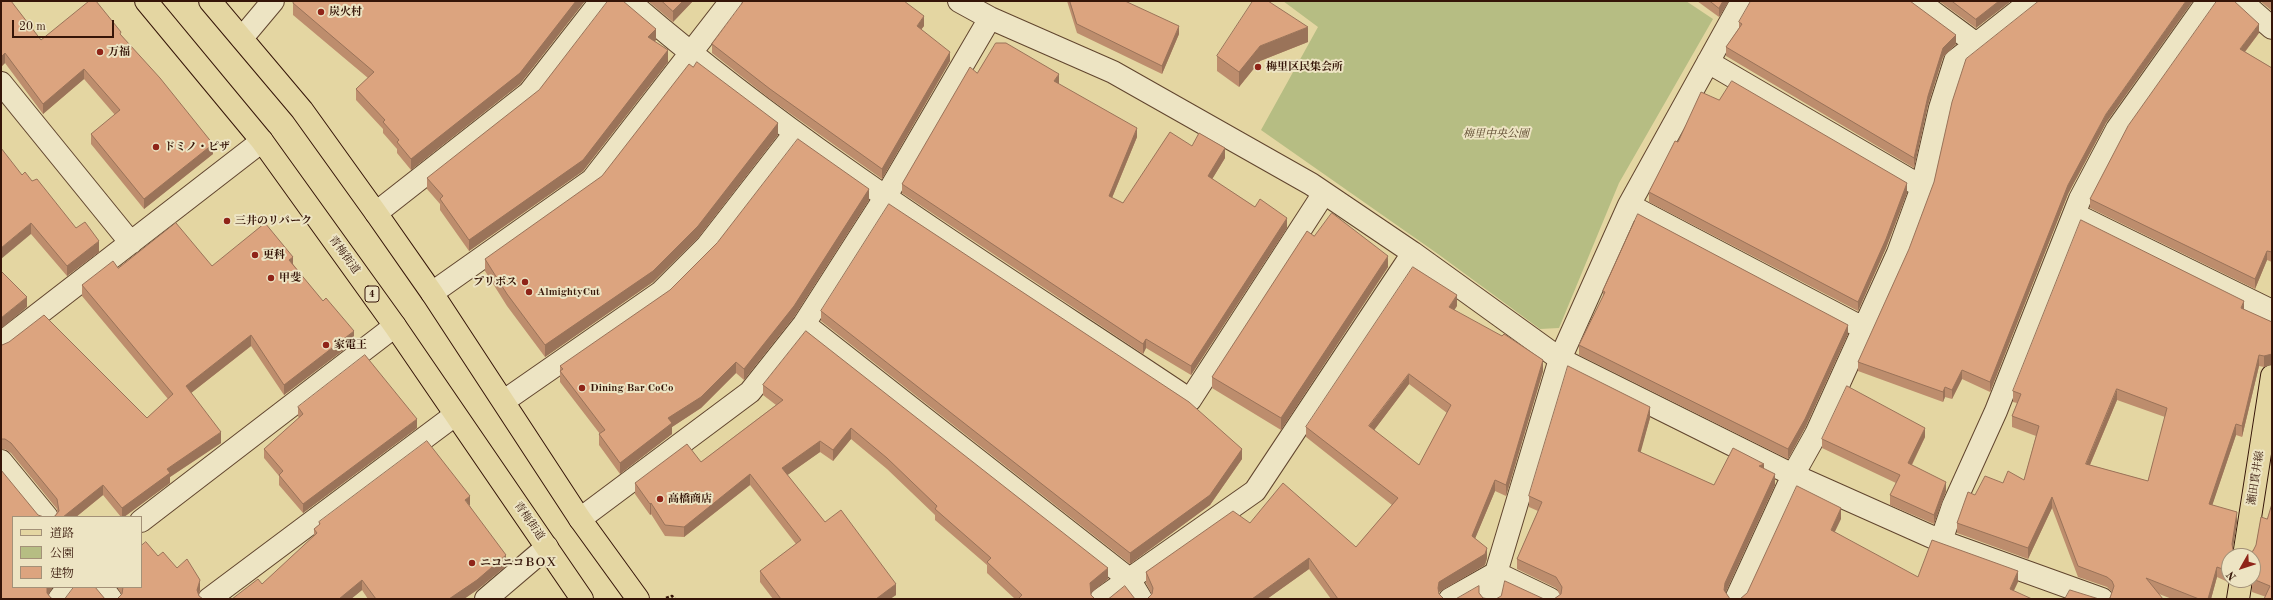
<!DOCTYPE html>
<meta charset="utf-8">
<style>
body{margin:0}
#map{position:relative;width:2273px;height:600px;overflow:hidden;background:#e4d6a2;font-family:"Old Standard TT","Noto Serif JP",serif}
canvas{display:block}
.frame{position:absolute;inset:0;border:2px solid #351508;pointer-events:none}
.legend{position:absolute;left:12px;top:516px;width:130px;height:72px;box-sizing:border-box;background:#ede4c3;border:1px solid #a39178;margin:0;padding:5px 7px;list-style:none;font-size:12px;color:#351508}
.legend li{display:flex;align-items:center;gap:8px;height:20px}
.legend b{width:20px;border:1px solid #a39178}
.north{position:absolute;left:2221px;top:548px;width:40px;height:40px;box-sizing:border-box;background:#ede4c3;border:1px solid #a39178;border-radius:50%;rotate:231deg;font-size:11px;font-weight:700;line-height:16px;text-align:center;color:#351508}
.north::after{content:'';display:block;margin:auto;width:14px;height:18px;background:#8f2418;clip-path:polygon(50% 0,100% 100%,50% 72%,0 100%)}
.scale{position:absolute;left:12px;top:20px;width:102px;height:18px;box-sizing:border-box;border:2px solid #351508;border-top:0;padding-left:5px;font-size:12px;line-height:14px;white-space:nowrap;color:#351508;-webkit-text-stroke:3px #ede4c3;paint-order:stroke}
</style>
<div id="map">
<canvas width="2273" height="600"></canvas>
<div class="frame"></div>
<ul class="legend">
<li><b style="height:5px;background:#e4d6a2"></b>道路</li>
<li><b style="height:11px;background:#b6bd83"></b>公園</li>
<li><b style="height:11px;background:#dca47f"></b>建物</li>
</ul>
<div class="north">N</div>
<div class="scale">20 m</div>
</div>
<script>
const ctx = document.querySelector('canvas').getContext('2d');
ctx.lineJoin = 'round';
function fillPath(path, color) { ctx.fillStyle = color; ctx.fill(path, 'evenodd'); }
function strokePath(path, color, width, dash) { ctx.strokeStyle = color; ctx.lineWidth = width; ctx.lineCap = dash ? 'butt' : 'round'; ctx.setLineDash(dash || []); ctx.stroke(path); }
function label(font, color, halo, rows, align = 'center') {
  ctx.font = font + ' "Old Standard TT","Noto Serif JP",serif'; ctx.lineWidth = 4; ctx.setLineDash([]); ctx.textBaseline = 'middle'; ctx.strokeStyle = halo; ctx.fillStyle = color; for (const [text, x, y, turn = 0] of rows) {
    ctx.save(); ctx.translate(x, y); ctx.rotate((+turn || 0) * Math.PI / 180); ctx.textAlign = isNaN(turn) ? turn : align; if (halo) ctx.strokeText(text, 0, 0); ctx.fillText(text, 0, 0); ctx.restore();
  }
}
const green = new Path2D(`
 M 1283,1 L 1686,1 L 1713,19 L 1619,183 L 1559,328 L 1540,329 L 1438,254 L 1261,130 L 1318,27 Z`);
const path = new Path2D(`
 M 666,598 L 672,596 L 675,599`);
const minor = new Path2D(`
 M 629,1 C 802,151 999,272 1190,400 L 1324,193
 M 959,1 L 990,18 L 1113,72 L 1311,184 L 1413,253 L 1560,359 L 1793,475 L 1941,541 L 2102,599
 M 1918,1 L 1975,43
 M 2241,1 L 2272,28
 M 242,38 L 273,1
 M 1708,62 L 1922,187
 M 1,83 L 131,243
 M 1629,205 L 1863,328
 M 376,213 L 529,93 L 601,1
 M 2074,214 L 2272,311
 M 432,293 L 592,180 L 731,1
 M 804,324 L 1129,579 L 1141,599
 M 1,343 L 262,141
 M 504,401 L 661,292 L 707,246 L 795,133
 M 1,461 L 47,517
 M 580,519 L 750,392 L 804,324 L 886,196 L 990,18
 M 141,521 L 395,326
 M 1941,541 L 1953,506 L 1996,411 L 2080,199 L 2117,129 L 2208,1
 M 102,587 L 111,599
 M 59,599 L 68,587
 M 209,599 L 455,415
 M 486,599 L 547,547
 M 1101,599 L 1255,491 L 1413,253
 M 1450,599 L 1496,573 L 1550,599
 M 1491,599 L 1496,573 L 1560,359 L 1629,205 L 1742,1
 M 1736,599 L 1793,475 L 1816,434 L 1898,253 L 1922,187 L 1940,108 L 1955,61 L 2031,1`);
const major = new Path2D(`
 M 146,1 L 262,141 L 395,326 L 582,599
 M 210,1 L 302,110 L 376,213 L 432,293 L 580,519 L 638,599
 M 2244,556 L 2272,376
 M 2238,599 L 2241,580`);
const wall = new Path2D(`
 M 1,1 L 41,40 L 121,35 L 213,154 L 144,209 L 91,144 L 91,134 L 115,115 L 84,79 L 43,114 L 5,63 L 1,67 Z
 M 295,1 L 585,1 L 520,84 L 411,170 L 397,153 L 397,149 L 383,133 L 383,129 L 356,100 L 356,89 L 368,78 L 293,15 L 293,3 Z
 M 648,1 L 693,1 L 673,22 Z
 M 1067,1 L 1125,1 L 1179,34 L 1162,74 L 1077,33 Z
 M 1697,1 L 1729,1 L 1719,17 Z
 M 1939,1 L 2011,1 L 1976,28 Z
 M 2260,1 L 2272,1 L 2272,11 Z
 M 1739,22 L 1956,44 L 1943,57 L 1928,105 L 1914,168 L 1726,56 L 1726,47 L 1739,28 Z
 M 924,26 L 921,29 L 950,61 L 882,179 L 770,99 L 712,53 L 712,44 Z
 M 2259,33 L 2245,52 L 2272,68 L 2272,262 L 2267,260 L 2255,289 L 2090,208 L 2090,199 Z
 M 656,40 L 655,41 L 668,62 L 583,171 L 469,251 L 440,210 L 440,204 L 427,189 L 427,178 Z
 M 1308,42 L 1260,61 L 1239,87 L 1217,71 L 1217,56 Z
 M 977,73 L 1059,83 L 1058,84 L 1137,137 L 1112,198 L 1123,203 L 1192,146 L 1225,158 L 1212,179 L 1287,228 L 1191,375 L 1146,348 L 1143,354 L 902,193 L 902,184 Z
 M 2106,123 L 2068,194 L 1990,392 L 1962,379 L 1952,399 L 1945,397 L 1943,402 L 1858,371 L 1858,362 Z
 M 778,135 L 698,238 L 653,282 L 545,357 L 507,306 L 485,271 L 485,259 Z
 M 1678,142 L 1907,193 L 1886,248 L 1858,311 L 1649,202 L 1649,192 Z
 M 22,175 L 99,252 L 67,276 L 31,234 Z
 M 869,200 L 794,317 L 744,380 L 736,373 L 701,408 L 672,427 L 672,434 L 620,474 L 599,445 L 599,434 L 600,434 L 560,382 L 560,366 Z
 M 1314,236 L 1388,267 L 1281,430 L 1212,388 L 1212,377 Z
 M 293,264 L 354,342 L 284,395 L 251,346 L 191,393 L 221,443 L 170,477 L 170,483 L 124,517 L 121,517 L 103,495 L 76,517 L 53,517 L 55,516 L 57,512 L 57,509 L 11,453 L 5,449 L 1,450 L 1,345 L 147,418 L 168,399 L 82,296 L 82,285 L 118,268 Z
 M 1603,291 L 1848,334 L 1805,428 L 1788,459 L 1579,355 L 1579,345 L 1603,297 Z
 M 1457,306 L 1454,310 L 1543,371 L 1506,496 L 1495,491 L 1475,538 L 1487,558 L 1485,565 L 1439,592 L 1439,594 L 1444,599 L 1331,599 L 1309,569 L 1267,599 L 1147,599 L 1152,595 L 1146,583 L 1146,572 L 1250,523 L 1356,547 L 1392,505 L 1306,437 L 1306,427 ZM 1409,384 L 1447,413 L 1419,465 L 1374,430 Z
 M 2244,310 L 2272,322 L 2272,364 L 2264,367 L 2259,366 L 2242,437 L 2236,435 L 2212,505 L 2237,523 L 2229,556 L 2229,579 L 2228,582 L 2217,577 L 2211,599 L 2172,599 L 2159,594 L 2110,598 L 2112,592 L 2107,587 L 2078,577 L 2052,508 L 2028,559 L 1957,533 L 1957,523 L 1975,495 L 2003,483 L 2024,480 L 2036,436 L 2012,427 L 2012,416 L 2017,403 L 2013,402 L 2013,391 ZM 2117,400 L 2165,417 L 2148,481 L 2090,465 Z
 M 821,311 L 1242,459 L 1210,505 L 1130,564 L 821,321 Z
 M 806,331 L 1108,579 L 1090,593 L 1091,595 L 1095,599 L 1015,599 L 987,573 L 987,565 L 935,520 L 935,515 L 887,469 L 851,439 L 833,461 L 820,452 L 787,475 L 825,522 L 896,595 L 890,599 L 773,599 L 760,582 L 760,571 L 796,544 L 750,485 L 684,537 L 665,536 L 651,514 L 650,515 L 635,494 L 635,483 L 701,462 L 776,405 L 763,395 L 763,385 Z
 M 298,407 L 417,428 L 303,513 L 279,485 L 279,476 L 264,458 L 264,449 L 299,418 L 298,416 Z
 M 1650,418 L 1640,452 L 1714,485 L 1764,469 L 1775,485 L 1725,592 L 1560,595 L 1556,588 L 1517,569 L 1517,559 L 1538,511 L 1529,507 L 1529,496 Z
 M 1925,437 L 1912,465 L 1946,491 L 1934,524 L 1890,505 L 1890,495 L 1896,483 L 1822,448 L 1822,439 Z
 M 470,506 L 506,566 L 477,590 L 464,599 L 368,599 L 362,590 L 351,599 L 232,599 L 262,584 L 314,537 L 314,529 L 319,525 L 319,522 Z
 M 2261,517 L 2272,599 L 2252,592 L 2252,580 L 2253,580 L 2253,556 L 2244,556 L 2244,555 L 2253,551 L 2256,545 Z
 M 158,556 L 177,568 L 200,590 L 199,596 L 118,599 L 122,595 L 117,587 L 141,587 Z`);
const shadedWall = new Path2D(`
 M 576,1 L 585,1 L 520,84 L 411,170 L 411,159 Z
 M 683,1 L 693,1 L 673,22 L 673,11 Z
 M 1723,1 L 1729,1 L 1719,17 L 1719,8 Z
 M 1999,1 L 2011,1 L 1976,28 L 1976,19 Z
 M 2186,1 L 2193,1 L 2106,123 L 2068,194 L 1990,392 L 1990,382 L 2068,185 L 2106,114 Z
 M 924,16 L 924,26 L 917,35 L 917,26 Z
 M 2259,24 L 2259,33 L 2240,58 L 2240,49 Z
 M 1179,26 L 1179,34 L 1162,74 L 1162,66 Z
 M 1308,27 L 1308,42 L 1260,61 L 1239,87 L 1239,72 L 1260,46 Z
 M 656,29 L 656,40 L 648,48 L 648,37 Z
 M 1956,35 L 1956,44 L 1943,57 L 1928,105 L 1914,168 L 1914,158 L 1928,96 L 1943,48 Z
 M 668,50 L 668,62 L 583,171 L 469,251 L 469,240 Z
 M 950,52 L 950,61 L 882,179 L 882,169 Z
 M 5,53 L 5,63 L 1,67 L 1,57 Z
 M 84,69 L 84,79 L 43,114 L 43,104 Z
 M 1059,74 L 1059,83 L 1054,91 L 1054,81 Z
 M 778,123 L 778,135 L 698,238 L 653,282 L 545,357 L 545,345 Z
 M 1137,128 L 1137,137 L 1109,205 L 1109,196 Z
 M 213,144 L 213,154 L 144,209 L 144,199 Z
 M 1225,148 L 1225,158 L 1208,186 L 1208,176 Z
 M 1907,183 L 1907,193 L 1886,248 L 1858,311 L 1858,302 Z
 M 869,189 L 869,200 L 794,317 L 744,380 L 744,369 Z
 M 1287,218 L 1287,228 L 1191,375 L 1191,366 Z
 M 31,223 L 31,234 L 1,259 L 1,248 Z
 M 99,241 L 99,252 L 67,276 L 67,266 Z
 M 2267,251 L 2267,260 L 2255,289 L 2255,279 Z
 M 1388,256 L 1388,267 L 1281,430 L 1281,418 Z
 M 293,257 L 293,268 L 289,260 Z
 M 1457,295 L 1457,306 L 1449,318 L 1449,307 Z
 M 27,297 L 27,307 L 1,329 L 1,318 Z
 M 2244,301 L 2244,311 L 2241,308 Z
 M 1848,325 L 1848,334 L 1805,428 L 1788,459 L 1788,449 Z
 M 354,331 L 354,342 L 284,395 L 284,385 Z
 M 251,335 L 251,346 L 186,397 L 186,386 Z
 M 1146,339 L 1146,348 L 1143,354 L 1143,344 Z
 M 2272,354 L 2272,364 L 2264,367 L 2264,356 Z
 M 2259,355 L 2259,366 L 2242,437 L 2242,426 Z
 M 1543,360 L 1543,371 L 1506,496 L 1506,485 Z
 M 736,362 L 736,373 L 701,408 L 672,427 L 672,434 L 620,474 L 620,463 L 668,418 Z
 M 1962,370 L 1962,379 L 1952,399 L 1952,390 Z
 M 1409,374 L 1409,384 L 1369,437 L 1369,426 Z
 M 1945,387 L 1945,397 L 1943,402 L 1943,392 Z
 M 2117,389 L 2117,400 L 2086,474 L 2086,464 Z
 M 1650,407 L 1650,418 L 1638,462 L 1638,451 Z
 M 417,419 L 417,428 L 303,513 L 303,504 Z
 M 2236,424 L 2236,435 L 2209,515 L 2209,504 Z
 M 851,428 L 851,439 L 833,461 L 833,450 Z
 M 1925,428 L 1925,437 L 1908,472 L 1908,463 Z
 M 221,432 L 221,443 L 170,477 L 170,483 L 124,517 L 122,517 L 122,508 L 167,469 Z
 M 820,441 L 820,452 L 782,479 L 782,468 Z
 M 1242,449 L 1242,459 L 1210,505 L 1130,564 L 1130,553 Z
 M 1764,464 L 1764,474 L 1759,466 Z
 M 750,474 L 750,485 L 684,537 L 684,527 Z
 M 1775,474 L 1775,485 L 1725,594 L 1724,590 L 1725,583 Z
 M 1495,480 L 1495,491 L 1472,546 L 1472,536 Z
 M 1946,482 L 1946,491 L 1934,524 L 1934,515 Z
 M 103,485 L 103,495 L 76,517 L 63,517 Z
 M 470,496 L 470,506 L 465,500 Z
 M 2052,497 L 2052,508 L 2028,559 L 2028,548 Z
 M 651,503 L 651,514 L 650,515 L 650,504 Z
 M 1841,508 L 1841,519 L 1831,540 L 1831,530 Z
 M 2237,512 L 2237,523 L 2232,554 L 2232,544 Z
 M 1487,548 L 1487,558 L 1485,565 L 1439,592 L 1438,598 L 1438,588 L 1439,582 Z
 M 506,555 L 506,566 L 477,590 L 464,599 L 449,599 Z
 M 1309,558 L 1309,569 L 1267,599 L 1252,599 Z
 M 2217,567 L 2217,577 L 2211,599 L 2208,599 Z
 M 1108,568 L 1108,579 L 1090,594 L 1090,583 Z
 M 2229,568 L 2229,579 L 2228,582 L 2228,571 Z
 M 2018,571 L 2018,582 L 2010,599 L 2010,589 Z
 M 200,580 L 200,590 L 197,599 L 197,590 Z
 M 362,580 L 362,590 L 351,599 L 339,599 Z
 M 896,584 L 896,595 L 890,599 L 876,599 Z
 M 47,587 L 53,587 L 47,597 Z`);
const building = new Path2D(`
 M 1,1 L 11,1 L 41,40 L 89,1 L 96,1 L 121,32 L 120,34 L 160,78 L 213,144 L 144,199 L 91,134 L 120,110 L 84,69 L 43,104 L 5,53 L 1,57 Z
 M 295,1 L 576,1 L 520,73 L 411,159 L 397,142 L 399,140 L 383,122 L 385,120 L 356,89 L 374,72 L 293,3 Z
 M 608,1 L 623,1 L 656,29 L 648,37 L 668,50 L 583,160 L 469,240 L 440,199 L 443,196 L 427,178 L 539,90 Z
 M 662,1 L 683,1 L 673,11 Z
 M 744,1 L 904,1 L 924,16 L 917,26 L 950,52 L 882,169 L 770,89 L 712,44 Z
 M 1070,1 L 1125,1 L 1179,26 L 1162,66 L 1077,24 Z
 M 1253,1 L 1268,1 L 1308,27 L 1260,46 L 1239,72 L 1217,56 Z
 M 1710,1 L 1723,1 L 1719,8 Z
 M 1751,1 L 1910,1 L 1956,35 L 1943,48 L 1928,96 L 1914,158 L 1726,47 L 1742,24 L 1739,22 Z
 M 1952,1 L 1999,1 L 1976,19 Z
 M 2039,1 L 2186,1 L 2106,114 L 2068,185 L 1990,382 L 1962,370 L 1952,390 L 1945,387 L 1943,392 L 1858,362 L 1909,249 L 1934,182 L 1952,102 L 1966,59 Z
 M 2217,1 L 2234,1 L 2259,24 L 2240,49 L 2272,68 L 2272,252 L 2267,251 L 2255,279 L 2090,199 L 2128,126 Z
 M 996,43 L 1006,43 L 1059,74 L 1054,81 L 1137,128 L 1109,196 L 1123,203 L 1170,132 L 1192,146 L 1199,133 L 1225,148 L 1208,176 L 1255,207 L 1260,199 L 1287,218 L 1191,366 L 1146,339 L 1143,344 L 902,184 L 970,67 L 977,73 Z
 M 697,62 L 778,123 L 698,226 L 653,271 L 545,345 L 507,294 L 485,259 L 602,176 L 689,64 L 693,67 Z
 M 1732,81 L 1907,183 L 1886,239 L 1858,302 L 1649,192 L 1675,141 L 1678,142 L 1701,92 L 1719,100 Z
 M 798,139 L 869,189 L 794,306 L 744,369 L 736,362 L 701,397 L 668,418 L 672,423 L 620,463 L 599,434 L 605,430 L 560,371 L 563,369 L 560,366 L 670,290 L 717,243 Z
 M 1,148 L 22,175 L 25,172 L 32,181 L 37,179 L 76,228 L 85,222 L 99,241 L 67,266 L 31,223 L 1,248 Z
 M 889,204 L 1189,402 L 1242,449 L 1210,495 L 1130,553 L 821,311 Z
 M 1332,213 L 1388,256 L 1281,418 L 1212,377 L 1307,231 L 1314,236 Z
 M 1638,214 L 1848,325 L 1805,419 L 1788,449 L 1579,345 L 1605,292 L 1603,291 Z
 M 2081,220 L 2244,301 L 2241,308 L 2272,322 L 2272,354 L 2264,356 L 2259,355 L 2242,426 L 2236,424 L 2209,504 L 2237,512 L 2232,544 L 2233,550 L 2239,556 L 2229,556 L 2229,568 L 2228,571 L 2217,567 L 2208,599 L 2199,599 L 2146,578 L 2163,599 L 2107,599 L 2110,598 L 2114,586 L 2112,581 L 2107,577 L 2078,566 L 2052,497 L 2028,548 L 1957,523 L 1968,492 L 1975,495 L 1985,476 L 2003,483 L 2008,471 L 2024,480 L 2039,426 L 2012,416 L 2021,394 L 2013,391 ZM 2117,389 L 2167,408 L 2148,481 L 2086,464 Z
 M 176,223 L 212,266 L 265,223 L 293,257 L 289,260 L 323,301 L 326,298 L 354,331 L 284,385 L 251,335 L 186,386 L 221,432 L 167,469 L 170,473 L 122,508 L 103,485 L 63,517 L 53,517 L 55,516 L 59,511 L 57,499 L 11,443 L 5,439 L 1,439 L 1,345 L 2,345 L 9,342 L 44,315 L 147,418 L 173,394 L 82,285 L 113,261 L 118,268 Z
 M 1413,267 L 1457,295 L 1449,307 L 1502,336 L 1504,334 L 1543,360 L 1506,485 L 1495,480 L 1472,536 L 1487,548 L 1485,554 L 1439,582 L 1438,588 L 1439,594 L 1444,599 L 1338,599 L 1309,558 L 1252,599 L 1147,599 L 1152,594 L 1153,588 L 1146,572 L 1233,511 L 1250,523 L 1283,483 L 1356,547 L 1398,498 L 1306,427 ZM 1409,374 L 1451,405 L 1419,465 L 1369,426 Z
 M 1,271 L 27,297 L 1,318 Z
 M 806,331 L 1108,568 L 1090,583 L 1091,595 L 1095,599 L 1018,599 L 1022,595 L 987,562 L 991,558 L 935,509 L 937,506 L 887,458 L 851,428 L 833,450 L 820,441 L 782,468 L 825,522 L 841,510 L 896,584 L 876,599 L 781,599 L 760,571 L 801,540 L 750,474 L 684,527 L 665,525 L 651,503 L 650,504 L 635,483 L 687,444 L 701,462 L 783,400 L 763,385 Z
 M 365,355 L 417,419 L 303,504 L 279,475 L 283,471 L 264,449 L 303,414 L 298,407 Z
 M 1568,366 L 1650,407 L 1638,451 L 1714,485 L 1733,448 L 1764,464 L 1759,466 L 1775,474 L 1725,583 L 1724,590 L 1730,599 L 1554,599 L 1561,594 L 1562,587 L 1556,577 L 1517,559 L 1542,502 L 1529,496 Z
 M 1847,386 L 1925,428 L 1908,463 L 1946,482 L 1934,515 L 1890,495 L 1900,475 L 1822,439 Z
 M 427,441 L 470,496 L 465,500 L 506,555 L 477,580 L 449,599 L 376,599 L 362,580 L 339,599 L 232,599 L 258,579 L 262,584 L 317,533 L 314,529 L 320,524 L 319,522 Z
 M 1,470 L 38,515 L 44,517 L 13,517 L 13,587 L 47,587 L 47,593 L 51,598 L 53,599 L 1,599 Z
 M 1797,486 L 1841,508 L 1831,530 L 1918,577 L 1932,540 L 2018,571 L 2010,589 L 2032,599 L 1740,599 L 1747,593 Z
 M 2272,504 L 2272,599 L 2264,599 L 2270,586 L 2253,579 L 2253,556 L 2245,556 L 2244,555 L 2253,551 L 2256,545 L 2261,517 L 2267,519 Z
 M 146,542 L 158,556 L 163,552 L 177,568 L 187,559 L 200,580 L 197,590 L 199,596 L 203,599 L 117,599 L 122,594 L 123,587 L 141,587 L 141,546 Z
 M 1505,581 L 1544,599 L 1496,599 L 1501,596 Z
 M 1125,586 L 1135,599 L 1104,599 L 1108,599 Z
 M 1479,586 L 1479,593 L 1483,598 L 1489,599 L 1456,599 Z
 M 74,587 L 95,587 L 105,599 L 65,599 Z
 M 2070,590 L 2099,599 L 2065,599 Z`);
const markers = [
 [321,12,4,"#8f2418"],
 [100,52,4,"#8f2418"],
 [1258,67,4,"#8f2418"],
 [156,147,4,"#8f2418"],
 [227,221,4,"#8f2418"],
 [255,255,4,"#8f2418"],
 [271,278,4,"#8f2418"],
 [525,282,4,"#8f2418"],
 [529,292,4,"#8f2418"],
 [326,345,4,"#8f2418"],
 [582,388,4,"#8f2418"],
 [660,499,4,"#8f2418"],
 [472,563,4,"#8f2418"]
];
const shields = [
 [372,294,14]
];
const shieldNames = [
 ["4",372,294]
];
const poiNames = [
 ["炭火村",329,12],
 ["万福",108,52],
 ["梅里区民集会所",1266,67],
 ["ドミノ・ピザ",164,147],
 ["三井のリパーク",235,221],
 ["更科",263,255],
 ["甲斐",279,278],
 ["プリポス",517,282,"right"],
 ["AlmightyCut",537,292],
 ["家電王",334,345],
 ["Dining Bar CoCo",590,388],
 ["高橋商店",668,499],
 ["ニコニコＢＯＸ",480,563]
];
const parkNames = [
 ["梅里中央公園",1496,134]
];
const streetNames = [
 ["青梅街道",344,255,54],
 ["瀬田貫井線",2256,478,-81],
 ["青梅街道",529,521,55]
];
fillPath(green, '#b6bd83');
strokePath(minor, '#61452e', 24);
strokePath(major, '#351508', 24);
strokePath(path, '#351508', 2.5, [3, 2]);
strokePath(minor, '#ede4c3', 22);
strokePath(major, '#e4d6a2', 22);
fillPath(wall, '#bd8d6d');
fillPath(shadedWall, '#9a7359');
fillPath(building, '#dca47f');
strokePath(building, '#9a7359', 1);
for (const [x, y, r, color] of markers) { const dot = new Path2D(); dot.arc(x, y, r, 0, 2 * Math.PI); ctx.fillStyle = color; ctx.fill(dot); strokePath(dot, '#ede4c3', 1.5); }
for (const [x, y, w] of shields) { const box = new Path2D(); box.roundRect(x - w / 2, y - 8, w, 16, 3); ctx.fillStyle = '#ede4c3'; ctx.fill(box); strokePath(box, '#351508', 1); }
label('bold 10px', '#351508', null, shieldNames);
label('bold 11px', '#351508', '#ede4c3', poiNames, 'left');
label('italic 11px', '#5c472d', '#ede4c3', parkNames);
label('11px', '#351508', '#ede4c3', streetNames);
</script>
